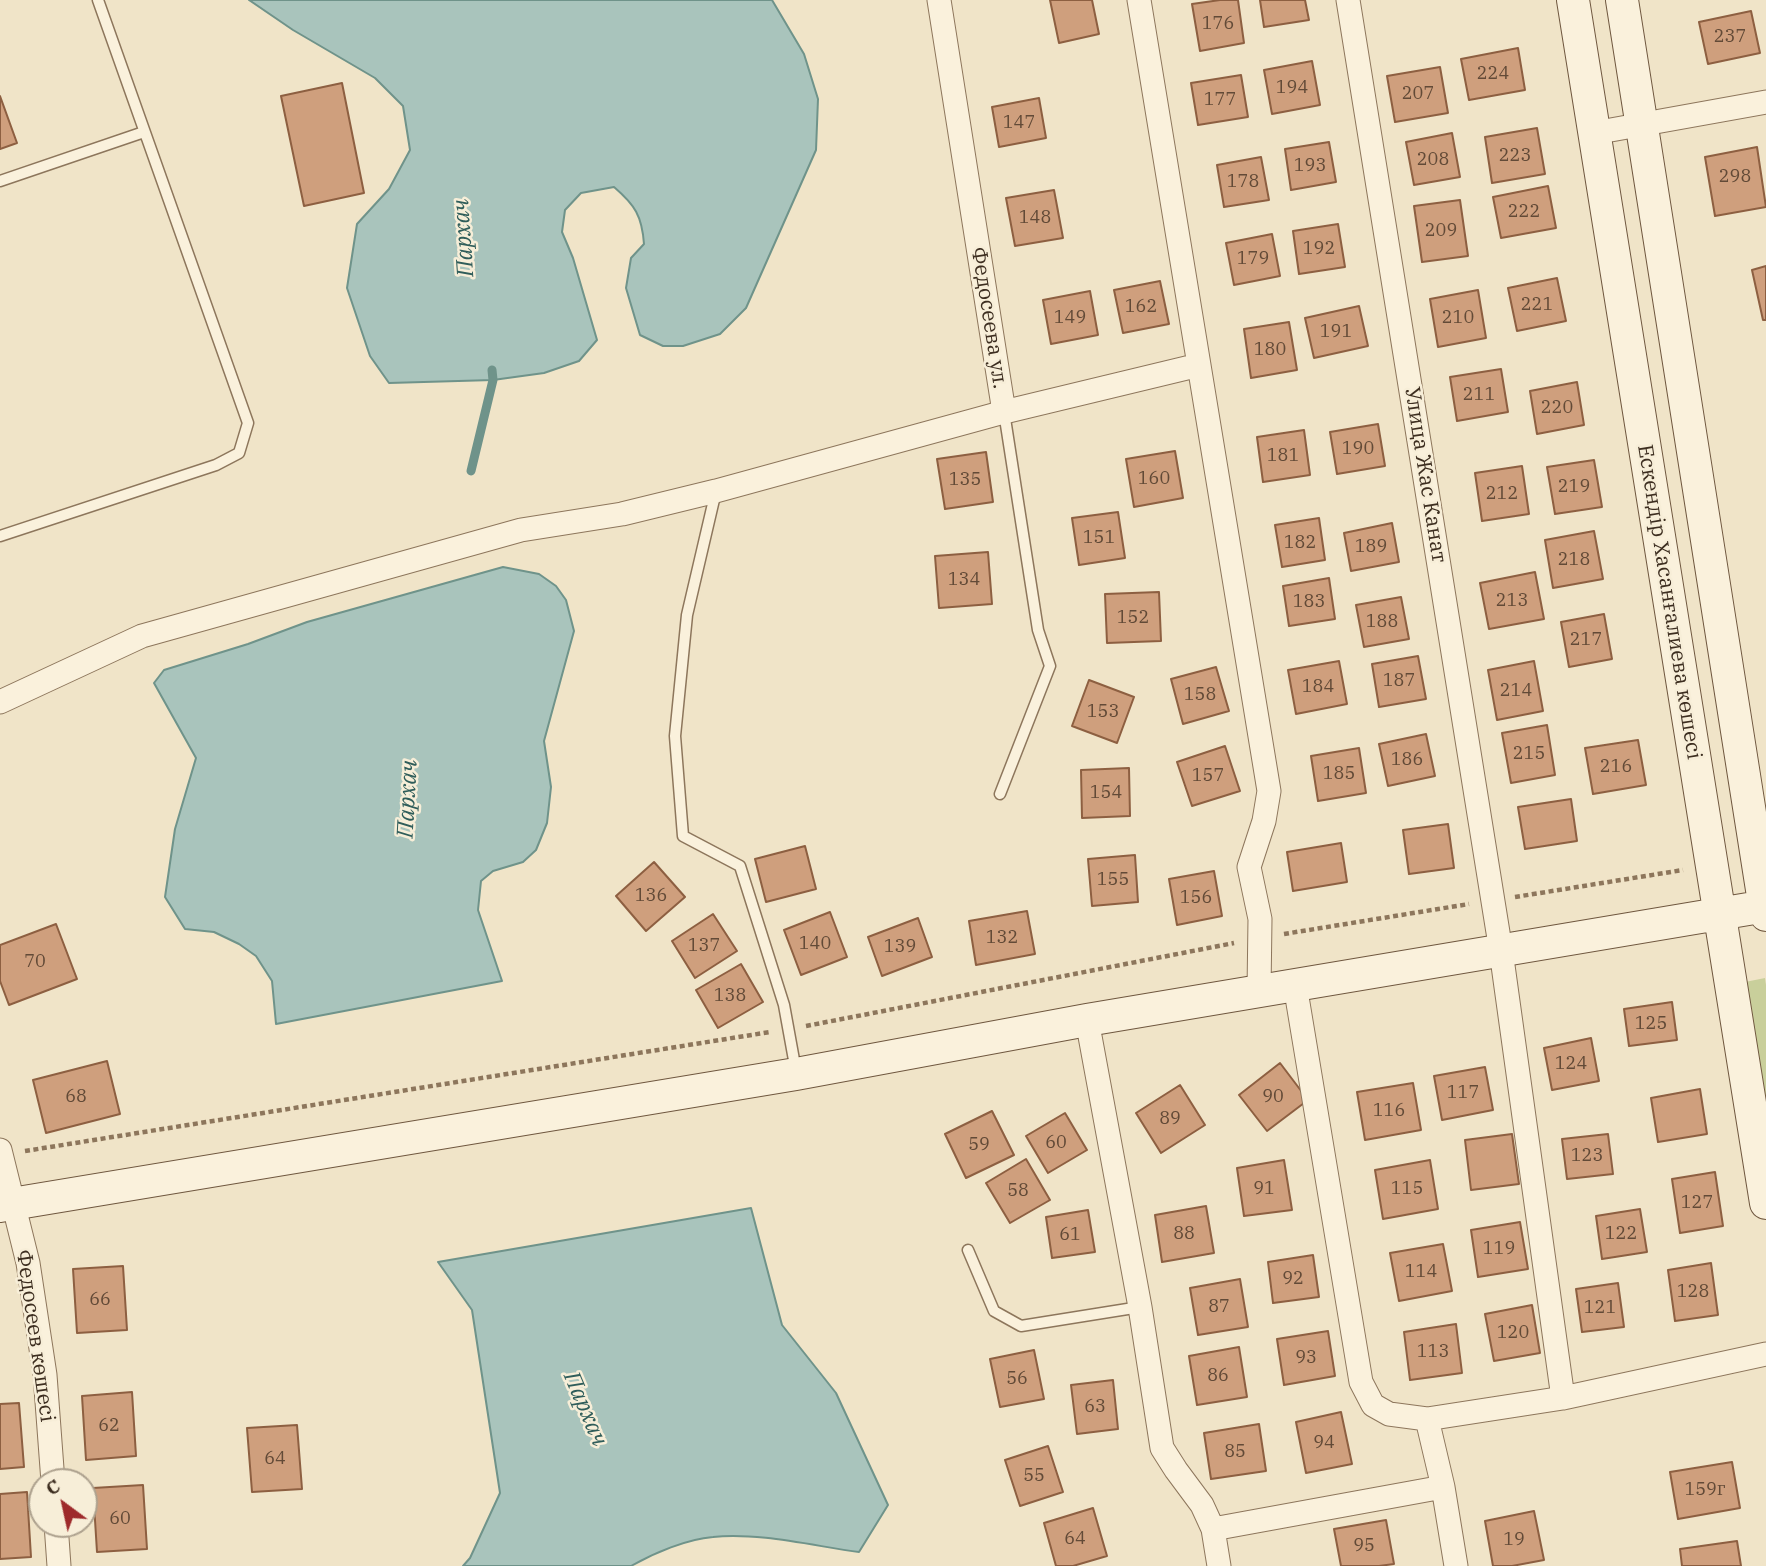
<!DOCTYPE html>
<meta charset="utf-8">
<style>
body{margin:0}
#map{position:relative;width:1766px;height:1566px;overflow:hidden;background:#f0e4c8;font-family:"IBM Plex Serif",serif}
canvas{display:block}
.north{position:absolute;left:28px;top:1468px;width:70px;height:70px;box-sizing:border-box;background:#f7eed8;border:2px solid #ada18e;border-radius:50%;rotate:327deg;font-size:19px;font-weight:700;line-height:28px;text-align:center;color:#3d2e20}
.north::after{content:'';display:block;margin:auto;width:24px;height:32px;background:#9e2a2b;clip-path:polygon(50% 0,100% 100%,50% 72%,0 100%)}
</style>
<div id="map">
<canvas width="1766" height="1566"></canvas>
<div class="north">С</div>
</div>
<script>
const ctx = document.querySelector('canvas').getContext('2d');
ctx.lineJoin = 'round';
function fillPath(path, color) { ctx.fillStyle = color; ctx.fill(path, 'evenodd'); }
function strokePath(path, color, width, dash) { ctx.strokeStyle = color; ctx.lineWidth = width; ctx.lineCap = dash ? 'butt' : 'round'; ctx.setLineDash(dash || []); ctx.stroke(path); }
function label(font, color, halo, rows, align = 'center') {
  ctx.font = font + ' "IBM Plex Serif",serif'; ctx.lineWidth = 5; ctx.setLineDash([]); ctx.textBaseline = 'middle'; ctx.strokeStyle = halo; ctx.fillStyle = color; for (const [text, x, y, turn = 0] of rows) {
    ctx.save(); ctx.translate(x, y); ctx.rotate((+turn || 0) * Math.PI / 180); ctx.textAlign = isNaN(turn) ? turn : align; if (halo) ctx.strokeText(text, 0, 0); ctx.fillText(text, 0, 0); ctx.restore();
  }
}
const green = new Path2D(`
 M 1765,978 L 1766,985 L 1766,1135 L 1740,983 Z`);
const water = new Path2D(`
 M 249,0 L 772,0 L 804,54 L 818,99 L 816,150 L 746,308 L 720,334 L 683,346 L 663,346 L 640,335 L 626,288 L 631,258 L 644,244 C 642,216 635,205 614,187 L 581,193 L 565,210 L 562,232 L 573,258 L 597,340 L 579,361 L 544,373 L 493,380 L 389,383 L 370,356 L 347,288 L 357,224 L 389,189 L 410,150 L 403,106 L 375,78 L 293,30 Z
 M 503,567 L 539,574 L 556,586 L 566,600 L 574,631 L 544,741 L 551,787 L 547,823 L 536,850 L 523,862 L 493,871 L 481,881 L 478,910 L 502,981 L 276,1024 L 272,981 L 256,956 L 239,944 L 214,932 L 185,929 L 165,897 L 175,829 L 196,758 L 154,683 L 164,670 L 248,644 L 307,622 Z
 M 751,1208 L 782,1325 L 836,1393 L 888,1505 L 859,1552 C 814,1546 757,1532 713,1537 C 687,1539 654,1553 631,1566 L 463,1566 L 470,1558 L 500,1493 L 472,1310 L 438,1262 Z`);
const stream = new Path2D(`
 M 471,471 L 493,380 L 492,370`);
const building = new Path2D(`
 M 1050,0 L 1092,0 L 1099,34 L 1059,43 Z
 M 1220,0 L 1238,0 L 1244,43 L 1200,51 L 1192,4 Z
 M 1260,0 L 1305,0 L 1309,20 L 1264,27 Z
 M 1751,11 L 1760,53 L 1708,64 L 1699,22 Z
 M 1518,48 L 1525,90 L 1469,100 L 1461,59 Z
 M 1312,61 L 1320,105 L 1272,114 L 1264,70 Z
 M 1440,67 L 1448,113 L 1395,122 L 1387,76 Z
 M 1241,75 L 1248,117 L 1198,125 L 1191,83 Z
 M 342,83 L 364,193 L 304,206 L 281,96 Z
 M 0,96 L 17,143 L 0,149 Z
 M 1039,98 L 1046,138 L 999,147 L 992,107 Z
 M 1537,128 L 1545,174 L 1492,183 L 1485,137 Z
 M 1452,133 L 1460,177 L 1414,185 L 1406,142 Z
 M 1329,142 L 1336,182 L 1291,190 L 1285,149 Z
 M 1757,147 L 1766,207 L 1715,216 L 1705,157 Z
 M 1261,157 L 1269,200 L 1224,207 L 1217,165 Z
 M 1548,186 L 1556,228 L 1501,238 L 1493,197 Z
 M 1054,190 L 1063,238 L 1015,246 L 1006,198 Z
 M 1460,200 L 1468,256 L 1422,262 L 1414,206 Z
 M 1338,224 L 1345,267 L 1299,274 L 1293,231 Z
 M 1272,234 L 1280,276 L 1234,285 L 1226,243 Z
 M 1766,266 L 1766,320 L 1763,320 L 1752,270 Z
 M 1557,278 L 1566,321 L 1517,331 L 1508,288 Z
 M 1160,281 L 1169,324 L 1123,333 L 1114,290 Z
 M 1478,290 L 1486,338 L 1438,347 L 1430,299 Z
 M 1090,291 L 1098,335 L 1051,344 L 1043,300 Z
 M 1359,306 L 1368,346 L 1314,358 L 1305,318 Z
 M 1289,322 L 1297,370 L 1251,378 L 1244,329 Z
 M 1501,369 L 1508,412 L 1457,421 L 1450,377 Z
 M 1577,382 L 1584,425 L 1537,434 L 1530,391 Z
 M 1378,424 L 1385,466 L 1337,474 L 1330,432 Z
 M 1304,430 L 1310,475 L 1263,482 L 1257,437 Z
 M 1175,451 L 1183,498 L 1134,507 L 1126,459 Z
 M 986,452 L 993,502 L 945,509 L 937,459 Z
 M 1594,460 L 1602,507 L 1555,514 L 1547,467 Z
 M 1522,466 L 1529,514 L 1482,521 L 1475,473 Z
 M 1118,512 L 1125,558 L 1079,565 L 1072,518 Z
 M 1319,518 L 1325,560 L 1282,567 L 1275,525 Z
 M 1392,523 L 1399,562 L 1351,571 L 1344,533 Z
 M 1594,531 L 1603,579 L 1553,588 L 1545,540 Z
 M 988,552 L 992,604 L 939,608 L 935,556 Z
 M 1535,572 L 1544,619 L 1489,629 L 1480,583 Z
 M 1329,578 L 1335,619 L 1289,626 L 1283,586 Z
 M 1159,592 L 1161,641 L 1107,643 L 1105,594 Z
 M 1401,597 L 1409,639 L 1364,647 L 1356,605 Z
 M 1604,614 L 1612,659 L 1569,667 L 1561,622 Z
 M 1418,656 L 1426,699 L 1379,707 L 1372,664 Z
 M 1339,661 L 1347,704 L 1296,714 L 1288,670 Z
 M 1534,661 L 1543,711 L 1497,720 L 1488,670 Z
 M 1216,667 L 1229,711 L 1183,724 L 1171,679 Z
 M 1089,680 L 1134,697 L 1117,743 L 1072,726 Z
 M 1547,725 L 1555,775 L 1511,783 L 1502,733 Z
 M 1426,734 L 1435,776 L 1388,786 L 1379,744 Z
 M 1638,740 L 1646,785 L 1593,794 L 1585,748 Z
 M 1225,746 L 1240,791 L 1192,806 L 1177,762 Z
 M 1359,748 L 1366,793 L 1318,801 L 1311,756 Z
 M 1129,768 L 1130,816 L 1082,818 L 1081,770 Z
 M 1571,799 L 1577,841 L 1525,849 L 1518,807 Z
 M 1448,824 L 1454,868 L 1409,874 L 1403,830 Z
 M 1341,843 L 1347,882 L 1293,891 L 1287,852 Z
 M 805,846 L 816,889 L 766,902 L 755,859 Z
 M 1135,855 L 1138,902 L 1092,906 L 1088,859 Z
 M 654,862 L 685,897 L 646,931 L 616,896 Z
 M 1214,871 L 1222,916 L 1177,925 L 1169,879 Z
 M 1027,911 L 1035,954 L 976,965 L 969,921 Z
 M 830,912 L 847,957 L 801,975 L 784,930 Z
 M 713,914 L 737,951 L 695,978 L 672,941 Z
 M 918,918 L 932,957 L 882,976 L 868,937 Z
 M 56,924 L 77,979 L 9,1005 L 0,981 L 0,945 Z
 M 741,964 L 763,1002 L 718,1028 L 696,990 Z
 M 1672,1002 L 1677,1040 L 1629,1046 L 1624,1009 Z
 M 1591,1038 L 1599,1081 L 1552,1090 L 1544,1048 Z
 M 107,1061 L 120,1114 L 46,1133 L 33,1080 Z
 M 1280,1063 L 1308,1100 L 1267,1131 L 1239,1095 Z
 M 1485,1067 L 1493,1110 L 1442,1120 L 1434,1076 Z
 M 1413,1083 L 1421,1130 L 1365,1140 L 1357,1092 Z
 M 1180,1085 L 1205,1125 L 1161,1153 L 1136,1113 Z
 M 1700,1089 L 1707,1134 L 1658,1142 L 1651,1098 Z
 M 992,1111 L 1014,1155 L 966,1178 L 945,1134 Z
 M 1065,1113 L 1087,1150 L 1048,1173 L 1026,1136 Z
 M 1512,1134 L 1519,1184 L 1471,1190 L 1465,1140 Z
 M 1608,1134 L 1613,1174 L 1567,1179 L 1562,1139 Z
 M 1026,1159 L 1050,1200 L 1010,1223 L 986,1183 Z
 M 1284,1160 L 1292,1210 L 1244,1216 L 1237,1168 Z
 M 1430,1160 L 1438,1209 L 1383,1219 L 1375,1170 Z
 M 1715,1172 L 1723,1226 L 1680,1233 L 1672,1179 Z
 M 1206,1206 L 1214,1253 L 1162,1262 L 1155,1215 Z
 M 1640,1209 L 1647,1252 L 1602,1259 L 1596,1216 Z
 M 1088,1210 L 1095,1252 L 1052,1258 L 1046,1217 Z
 M 1520,1222 L 1528,1269 L 1478,1277 L 1471,1230 Z
 M 1443,1244 L 1452,1291 L 1399,1301 L 1390,1253 Z
 M 1313,1255 L 1319,1297 L 1273,1303 L 1268,1262 Z
 M 1711,1263 L 1718,1315 L 1675,1321 L 1668,1270 Z
 M 123,1266 L 127,1330 L 77,1333 L 73,1269 Z
 M 1240,1279 L 1248,1327 L 1198,1335 L 1190,1288 Z
 M 1618,1283 L 1624,1327 L 1582,1332 L 1576,1289 Z
 M 1532,1305 L 1540,1353 L 1494,1361 L 1485,1314 Z
 M 1456,1324 L 1462,1373 L 1410,1380 L 1404,1332 Z
 M 1328,1331 L 1335,1376 L 1284,1385 L 1277,1339 Z
 M 1239,1347 L 1247,1397 L 1197,1405 L 1189,1356 Z
 M 1034,1350 L 1044,1399 L 1000,1407 L 990,1359 Z
 M 1113,1380 L 1118,1429 L 1077,1434 L 1071,1385 Z
 M 132,1392 L 136,1456 L 86,1460 L 82,1396 Z
 M 19,1403 L 24,1467 L 0,1469 L 0,1404 Z
 M 1341,1412 L 1352,1464 L 1306,1473 L 1296,1422 Z
 M 1259,1424 L 1266,1471 L 1211,1479 L 1204,1433 Z
 M 297,1425 L 302,1489 L 252,1492 L 247,1428 Z
 M 1048,1446 L 1063,1492 L 1020,1506 L 1005,1460 Z
 M 1732,1462 L 1740,1508 L 1678,1519 L 1670,1472 Z
 M 143,1485 L 147,1549 L 97,1552 L 93,1488 Z
 M 27,1492 L 31,1557 L 0,1559 L 0,1494 Z
 M 1093,1508 L 1107,1556 L 1073,1566 L 1056,1566 L 1044,1523 Z
 M 1534,1511 L 1544,1560 L 1512,1566 L 1493,1566 L 1485,1521 Z
 M 1386,1520 L 1394,1564 L 1379,1566 L 1341,1566 L 1334,1529 Z
 M 1737,1541 L 1741,1566 L 1682,1566 L 1680,1549 Z`);
const path = new Path2D(`
 M 1515,897 L 1683,870
 M 1284,934 L 1469,904
 M 806,1026 L 1234,943
 M 25,1151 L 770,1032`);
const lane = new Path2D(`
 M 0,181 L 144,132
 M 716,491 L 687,615 L 675,736 L 683,836 L 740,866 L 784,1005 L 796,1071
 M 0,536 L 216,465 L 239,453 L 248,423 L 98,0
 M 1000,794 L 1050,666 L 1038,630 L 1004,412
 M 968,1250 L 994,1311 L 1021,1326 L 1140,1307`);
const street = new Path2D(`
 M 1139,0 L 1269,791 L 1264,821 L 1249,867 L 1260,919 L 1259,991
 M 1348,0 L 1501,951 L 1563,1398
 M 1594,133 L 1766,102
 M 1004,412 L 1199,365
 M 0,702 L 142,636 L 521,530 L 622,514 L 716,491 L 1004,412 L 939,0
 M 1295,985 L 1361,1382 L 1373,1405 L 1389,1414 L 1427,1419 L 1563,1398 L 1766,1354
 M 1087,1020 L 1140,1307 L 1162,1448 L 1176,1470 L 1202,1505 L 1213,1529 L 1219,1566
 M 0,1150 L 28,1263 L 45,1375 L 53,1482
 M 1427,1419 L 1443,1487 L 1456,1566
 M 56,1524 L 59,1566
 M 1213,1529 L 1443,1487`);
const secondary = new Path2D(`
 M 1573,0 L 1766,1203
 M 1622,0 L 1766,915
 M 0,1206 L 796,1074 L 1087,1020 L 1766,906`);
const numberNames = [
 ["176",1218,24],
 ["237",1730,37],
 ["224",1493,74],
 ["194",1292,88],
 ["207",1418,94],
 ["177",1220,100],
 ["147",1019,123],
 ["223",1515,156],
 ["208",1433,160],
 ["193",1310,166],
 ["298",1735,177],
 ["178",1243,182],
 ["222",1524,212],
 ["148",1035,218],
 ["209",1441,231],
 ["192",1319,249],
 ["179",1253,259],
 ["221",1537,305],
 ["162",1141,307],
 ["149",1070,318],
 ["210",1458,318],
 ["191",1336,332],
 ["180",1270,350],
 ["211",1479,395],
 ["220",1557,408],
 ["190",1358,449],
 ["181",1283,456],
 ["160",1154,479],
 ["135",965,480],
 ["219",1574,487],
 ["212",1502,494],
 ["151",1099,538],
 ["182",1300,543],
 ["189",1371,547],
 ["218",1574,560],
 ["134",964,580],
 ["213",1512,601],
 ["183",1309,602],
 ["152",1133,618],
 ["188",1382,622],
 ["217",1586,640],
 ["187",1399,681],
 ["184",1318,687],
 ["214",1516,691],
 ["158",1200,695],
 ["153",1103,712],
 ["215",1529,754],
 ["186",1407,760],
 ["216",1616,767],
 ["185",1339,774],
 ["157",1208,776],
 ["154",1106,793],
 ["155",1113,880],
 ["136",651,896],
 ["156",1196,898],
 ["132",1002,938],
 ["140",815,944],
 ["137",704,946],
 ["139",900,947],
 ["70",35,962],
 ["138",730,996],
 ["125",1651,1024],
 ["124",1571,1064],
 ["117",1463,1093],
 ["68",76,1097],
 ["90",1273,1097],
 ["116",1389,1111],
 ["89",1170,1119],
 ["60",1056,1143],
 ["59",979,1145],
 ["123",1587,1156],
 ["91",1264,1189],
 ["115",1407,1189],
 ["58",1018,1191],
 ["127",1697,1203],
 ["88",1184,1234],
 ["122",1621,1234],
 ["61",1070,1235],
 ["119",1499,1249],
 ["114",1421,1272],
 ["92",1293,1279],
 ["128",1693,1292],
 ["66",100,1300],
 ["87",1219,1307],
 ["121",1600,1308],
 ["120",1513,1333],
 ["113",1433,1352],
 ["93",1306,1358],
 ["86",1218,1376],
 ["56",1017,1379],
 ["63",1095,1407],
 ["62",109,1426],
 ["94",1324,1443],
 ["85",1235,1452],
 ["64",275,1459],
 ["55",1034,1476],
 ["159г",1705,1490],
 ["60",120,1519],
 ["64",1075,1539],
 ["19",1514,1540],
 ["95",1364,1546]
];
const streetNames = [
 ["Федосеева ул.",989,318,81],
 ["Улица Жас Канат",1425,475,81],
 ["Ескендір Хасанғалиева көшесі",1669,602,81],
 ["Федосеев көшесі",35,1336,82]
];
const waterNames = [
 ["Пархач",464,238,-94],
 ["Пархач",408,799,-87],
 ["Пархач",585,1409,67]
];
fillPath(green, '#c9cf9b');
fillPath(water, '#a9c4bc');
strokePath(water, '#6f938a', 2);
strokePath(stream, '#6f938a', 9);
fillPath(building, '#cf9f7d');
strokePath(building, '#8d5f41', 2);
strokePath(lane, '#8d765c', 13);
strokePath(street, '#8d765c', 25);
strokePath(secondary, '#6f573f', 34);
strokePath(path, '#8d765c', 4.5, [5, 3.5]);
strokePath(lane, '#faf1dc', 10);
strokePath(street, '#faf1dc', 23);
strokePath(secondary, '#faf1dc', 32);
label('18px', '#624a37', null, numberNames);
label('21px', '#3d2e20', '#f7eed8', streetNames);
label('italic 23px', '#2f5d5a', '#f7eed8', waterNames);
</script>
